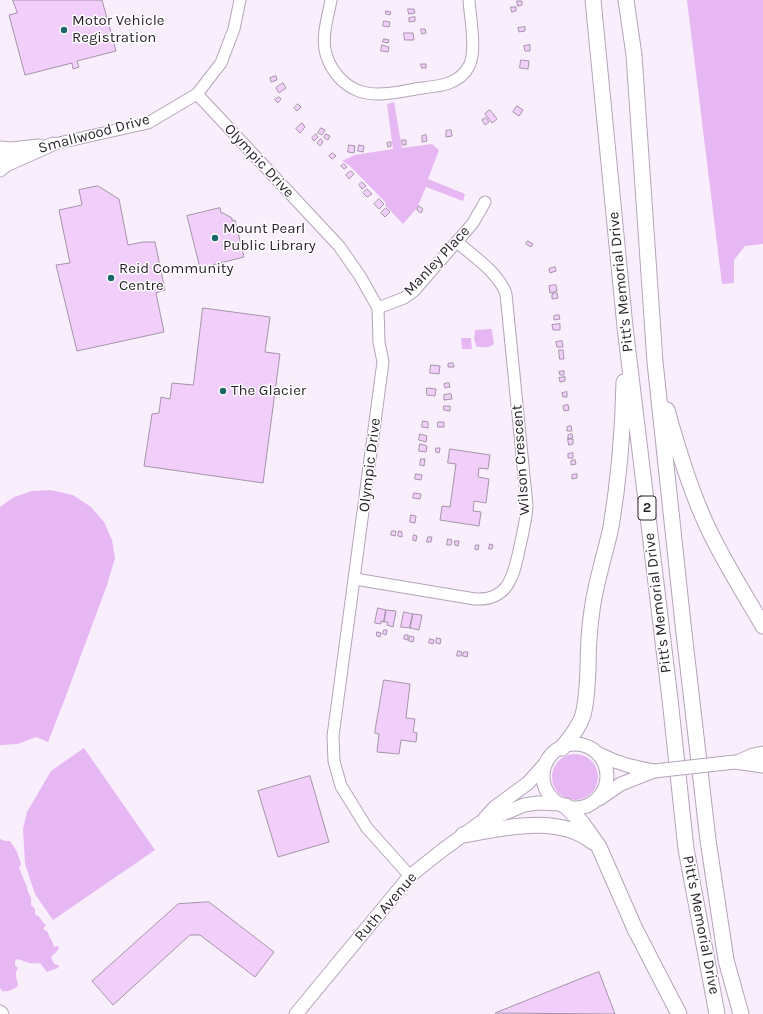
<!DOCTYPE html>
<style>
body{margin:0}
canvas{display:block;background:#f9eefc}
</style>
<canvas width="763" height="1014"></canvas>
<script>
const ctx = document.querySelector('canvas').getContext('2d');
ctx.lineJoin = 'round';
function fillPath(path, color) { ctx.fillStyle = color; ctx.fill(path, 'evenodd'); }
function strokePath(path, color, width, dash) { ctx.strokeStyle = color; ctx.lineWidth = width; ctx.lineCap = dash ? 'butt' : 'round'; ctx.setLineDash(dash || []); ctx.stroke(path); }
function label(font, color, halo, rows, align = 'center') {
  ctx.font = font + ' Karla,sans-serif'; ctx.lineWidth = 3; ctx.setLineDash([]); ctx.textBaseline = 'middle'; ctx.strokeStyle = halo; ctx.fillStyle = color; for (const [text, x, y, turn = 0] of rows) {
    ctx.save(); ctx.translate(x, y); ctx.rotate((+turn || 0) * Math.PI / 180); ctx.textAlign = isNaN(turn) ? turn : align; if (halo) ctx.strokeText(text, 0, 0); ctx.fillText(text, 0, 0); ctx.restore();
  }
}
const green = new Path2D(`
 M 687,0 L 763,0 L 763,244 L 745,246 L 734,260 L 734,283 L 722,284 Z
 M 394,102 L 402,148 L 432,144 L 439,150 L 428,179 L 465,194 L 463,201 L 426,187 L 417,208 L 403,224 L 385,205 L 386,203 L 350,166 L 342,161 L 355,155 L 393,149 L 387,104 Z
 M 489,329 L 491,329 L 492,330 L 494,344 C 490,348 481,348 476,346 L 475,341 L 474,340 L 475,330 Z
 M 461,338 L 471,338 L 472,349 L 462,349 Z
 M 50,490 L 73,495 L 91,507 L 104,522 L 112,540 L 115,558 L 107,585 L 64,701 L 48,742 L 36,737 L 18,744 L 0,745 L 0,507 L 14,497 L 32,491 Z
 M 84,748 L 155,850 L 53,920 L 35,894 L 25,864 L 23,829 L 27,812 L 51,771 Z
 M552 777a23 23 0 1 1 46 0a23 23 0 1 1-46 0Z
 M 0,839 L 5,841 L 10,841 L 17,852 L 21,864 L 19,868 L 27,887 L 28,892 L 31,898 L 31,905 L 35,909 L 35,914 C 41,917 41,921 46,925 L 43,929 L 48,932 C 49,938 53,941 54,947 L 58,946 L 59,949 L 51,957 L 54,964 L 59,965 L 58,968 L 47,972 L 40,963 C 28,965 27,961 17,959 L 15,961 L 15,965 L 18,968 C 14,974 17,979 18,986 C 13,990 8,992 2,991 L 0,988 Z`);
const building = new Path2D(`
 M 13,0 L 102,0 L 116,51 L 77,61 L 79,67 L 73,69 L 72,63 L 25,75 L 9,15 L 17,13 Z
 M 517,1 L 522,1 L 522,5 L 518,6 Z
 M 511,7 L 516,7 L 516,11 L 512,12 Z
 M 408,9 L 414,9 L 415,13 L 409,14 Z
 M 386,11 L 391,12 L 390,15 L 386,14 Z
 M 415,17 L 415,21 L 409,22 L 409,18 Z
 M 384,21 L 390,22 L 389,27 L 383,26 Z
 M 525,27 L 525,31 L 519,32 L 518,28 Z
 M 421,29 L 425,29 L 426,33 L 422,34 Z
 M 404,33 L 413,33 L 414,40 L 405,40 Z
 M 384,39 L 389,40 L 388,43 L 383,42 Z
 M 382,45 L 389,47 L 388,52 L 381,51 Z
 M 530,45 L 530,51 L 525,51 L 524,46 Z
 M 521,60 L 529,61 L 528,69 L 520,68 Z
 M 421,64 L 426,64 L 426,68 L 422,68 Z
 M 276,76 L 277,80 L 271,82 L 270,78 Z
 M 283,83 L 286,88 L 279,93 L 276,88 Z
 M 279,97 L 281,99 L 278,103 L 275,100 Z
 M 298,104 L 301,107 L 297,111 L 294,108 Z
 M 517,106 L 523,110 L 519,116 L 513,112 Z
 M 490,110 L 497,119 L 492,123 L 485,114 Z
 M 486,118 L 489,122 L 485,125 L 482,120 Z
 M 302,123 L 305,127 L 300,133 L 296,129 Z
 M 321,128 L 325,130 L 322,135 L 318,133 Z
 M 451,130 L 452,136 L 446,137 L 446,131 Z
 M 316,134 L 318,137 L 314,141 L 312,138 Z
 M 326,134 L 330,136 L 328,140 L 324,138 Z
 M 426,135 L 427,141 L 422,142 L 422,136 Z
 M 321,139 L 323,142 L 320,146 L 317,143 Z
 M 402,140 L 406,140 L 406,145 L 403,145 Z
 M 391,142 L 391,146 L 388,147 L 387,143 Z
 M 349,145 L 355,146 L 354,153 L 348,152 Z
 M 359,145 L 364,146 L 363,152 L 358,151 Z
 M 333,153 L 336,156 L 332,159 L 329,156 Z
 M 344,164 L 347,167 L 344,169 L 341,166 Z
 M 351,171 L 354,174 L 349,179 L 346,175 Z
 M 362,182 L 366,186 L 362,189 L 359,185 Z
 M 98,186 L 119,199 L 128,245 L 143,242 L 155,242 L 165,290 L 156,293 L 164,332 L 77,351 L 56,265 L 70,263 L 59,210 L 82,205 L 79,190 Z
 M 367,189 L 372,194 L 367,197 L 363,193 Z
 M 379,199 L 384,204 L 379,209 L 374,204 Z
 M 419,206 L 423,209 L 421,213 L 417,210 Z
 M 220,208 L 221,213 L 223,213 L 232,218 L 232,221 L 235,220 L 244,257 L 200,268 L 187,216 Z
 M 386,208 L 390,212 L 385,217 L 381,213 Z
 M 528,241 L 533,244 L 531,247 L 526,244 Z
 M 555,267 L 556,271 L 550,273 L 549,269 Z
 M 556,285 L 557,291 L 550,293 L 549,286 Z
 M 557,293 L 558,298 L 552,299 L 552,294 Z
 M 203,308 L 270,317 L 265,352 L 280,354 L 263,483 L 144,466 L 152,414 L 159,413 L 161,397 L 170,399 L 172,383 L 193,385 Z
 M 559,315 L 560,319 L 554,320 L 554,316 Z
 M 560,324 L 560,330 L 553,330 L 552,325 Z
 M 562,341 L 563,347 L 557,347 L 556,342 Z
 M 559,350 L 563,350 L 564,359 L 560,359 Z
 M 453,363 L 454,367 L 448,367 L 448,364 Z
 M 431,365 L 440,366 L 439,374 L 430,373 Z
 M 564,371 L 564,375 L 560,375 L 559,372 Z
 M 565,377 L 565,381 L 560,382 L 559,378 Z
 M 449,383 L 450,387 L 445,388 L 444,384 Z
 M 427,388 L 436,389 L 435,396 L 427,395 Z
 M 567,392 L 567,397 L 563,397 L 562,393 Z
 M 451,394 L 452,399 L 444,400 L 444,395 Z
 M 568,405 L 569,410 L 564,411 L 563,406 Z
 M 444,406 L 450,406 L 450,411 L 444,410 Z
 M 423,421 L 428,422 L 428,428 L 422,427 Z
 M 438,422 L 444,422 L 444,427 L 438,427 Z
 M 571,426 L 572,431 L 567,431 L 567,427 Z
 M 420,434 L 427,436 L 426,442 L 419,440 Z
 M 572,434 L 573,438 L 568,439 L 568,435 Z
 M 568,439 L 573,439 L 573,444 L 569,445 Z
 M 420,444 L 427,446 L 426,452 L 419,451 Z
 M 436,448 L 440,448 L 439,453 L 436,452 Z
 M 450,449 L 490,455 L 488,469 L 479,468 L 478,477 L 489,479 L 486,503 L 474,501 L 473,511 L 481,512 L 479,526 L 440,520 L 442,506 L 450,507 L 456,464 L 448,463 Z
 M 573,453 L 573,458 L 568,458 L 568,454 Z
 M 421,459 L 425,459 L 424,466 L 420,465 Z
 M 575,460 L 576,464 L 571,465 L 571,461 Z
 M 416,474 L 422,475 L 421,480 L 415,479 Z
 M 577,474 L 577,478 L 572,479 L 572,475 Z
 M 414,493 L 421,494 L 420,499 L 413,498 Z
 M 411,515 L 416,516 L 415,523 L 410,522 Z
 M 392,531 L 396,531 L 395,536 L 391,535 Z
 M 399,531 L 402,532 L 402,537 L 398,536 Z
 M 414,535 L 417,536 L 416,541 L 413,540 Z
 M 428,537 L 432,537 L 431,542 L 427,542 Z
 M 448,539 L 452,540 L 451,545 L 447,545 Z
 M 455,541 L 459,541 L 458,546 L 455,545 Z
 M 490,544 L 493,545 L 492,549 L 489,549 Z
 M 476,545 L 479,545 L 478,550 L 475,549 Z
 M 378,608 L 386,610 L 384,622 L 381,621 L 381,624 L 375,623 Z
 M 386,610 L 396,611 L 393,627 L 387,625 L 388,622 L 384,622 Z
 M 404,612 L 413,614 L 410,628 L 401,627 Z
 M 413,614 L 422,615 L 419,630 L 410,628 Z
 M 384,630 L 387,630 L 386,635 L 383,634 Z
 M 377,632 L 381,633 L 380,637 L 377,636 Z
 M 405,635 L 408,635 L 408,640 L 404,639 Z
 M 410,636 L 414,637 L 413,642 L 409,641 Z
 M 437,638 L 441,639 L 440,644 L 436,643 Z
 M 430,639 L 434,640 L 433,644 L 429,643 Z
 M 458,651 L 462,652 L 461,656 L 457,656 Z
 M 464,652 L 468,652 L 467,657 L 463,656 Z
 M 384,680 L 410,684 L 406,718 L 415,719 L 413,732 L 417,733 L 416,742 L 401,740 L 399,754 L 377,752 L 379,734 L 375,733 Z
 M 310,776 L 329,842 L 278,857 L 258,791 Z
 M 209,902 L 274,952 L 255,977 L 200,935 L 190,935 L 113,1005 L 92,981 L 178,904 Z
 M 599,972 L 615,1014 L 495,1013 L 582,978 Z`);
const minor = new Path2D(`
 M 331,0 C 328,17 321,37 326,54 C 331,71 343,85 359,91 C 379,98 402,91 422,88 C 431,87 441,86 449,83 C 457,80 465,74 469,66 C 477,51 470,17 469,0
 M 197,94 L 339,246 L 360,276 L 378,308 L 379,342 L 383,362 L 333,736 L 334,761 L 341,786 L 367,828 L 410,876
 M 45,146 L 148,123 L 197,94 L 221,63 L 234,29 L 240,0
 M 0,160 L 19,154
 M 378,308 L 404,298 L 414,291 L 473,223 L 485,202
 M 355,579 L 475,599 C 510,601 514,573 520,546 C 523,533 526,520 527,506 L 506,294 C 499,273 473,256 457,242`);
const major = new Path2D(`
 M 0,148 L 11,149 L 39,146
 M 0,170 L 6,165 L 53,144
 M543 776a32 32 0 1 1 64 0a32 32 0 1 1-64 0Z
 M 599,754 C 618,764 633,767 654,771
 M 737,762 L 753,755 L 763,753
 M 726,763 L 735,762 L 763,766
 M 599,799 L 621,784 L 654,771
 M 485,818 L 494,808 L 528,783 L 546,763
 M 0,1012 L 2,1014
 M 296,1014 L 410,876 L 440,852 L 481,822 L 505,813 L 524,805 L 538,803 L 561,804`);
const highway = new Path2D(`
 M 593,0 L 625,327 L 670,699 L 686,849 L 717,1014
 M 626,0 L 634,55 L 655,362 L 683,624 L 708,840 L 726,960 L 741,1014
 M 667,410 C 678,450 690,490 708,528 C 724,562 744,593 763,626
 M 562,748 C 570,738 579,728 583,715 C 587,700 587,685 588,670 C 588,650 589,630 592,610 C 596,581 605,555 611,527 C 619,479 623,430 624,382
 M 566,806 L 582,823 L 599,847 L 635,929 L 679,1014
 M 463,835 C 504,828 558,814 593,842`);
const majorBridge = new Path2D(`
 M 654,771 L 726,763`);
const markers = [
 [64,30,4,"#1a686a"],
 [215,238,4,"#1a686a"],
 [111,278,4,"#1a686a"],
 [223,391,4,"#1a686a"]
];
const shields = [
 [647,508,18]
];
const shieldNames = [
 ["2",647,508]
];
const poiNames = [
 ["Motor Vehicle",72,21],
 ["Registration",72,38],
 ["Mount Pearl",223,229],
 ["Public Library",223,246],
 ["Reid Community",119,269],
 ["Centre",119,286],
 ["The Glacier",231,391]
];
const streetNames = [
 ["Smallwood Drive",94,134,-15],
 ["Olympic Drive",259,161,47],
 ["Manley Place",437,261,-47],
 ["Pitt's Memorial Drive",621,282,-96],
 ["Wilson Crescent",521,460,-94],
 ["Olympic Drive",370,465,-83],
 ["Pitt's Memorial Drive",658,603,-97],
 ["Ruth Avenue",386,907,-49],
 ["Pitt's Memorial Drive",701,925,79]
];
fillPath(green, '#e7b7f4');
fillPath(building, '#f1cffa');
strokePath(building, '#a594aa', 1);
strokePath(minor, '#b5a4ba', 13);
strokePath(major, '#b5a4ba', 15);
strokePath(highway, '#b5a4ba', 17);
strokePath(minor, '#fff', 11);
strokePath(major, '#fff', 13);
strokePath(highway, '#fff', 15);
strokePath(majorBridge, '#b5a4ba', 15, []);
strokePath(majorBridge, '#fff', 13);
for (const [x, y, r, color] of markers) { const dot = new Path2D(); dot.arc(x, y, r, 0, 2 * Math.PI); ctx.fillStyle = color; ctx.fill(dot); strokePath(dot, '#fff', 1.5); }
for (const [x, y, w] of shields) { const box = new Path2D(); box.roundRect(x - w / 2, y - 12, w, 24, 3); ctx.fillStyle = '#fff'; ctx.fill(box); strokePath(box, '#261f28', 1); }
label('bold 14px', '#261f28', null, shieldNames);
label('15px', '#261f28', '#fff', poiNames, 'left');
label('15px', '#261f28', '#fff', streetNames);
</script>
